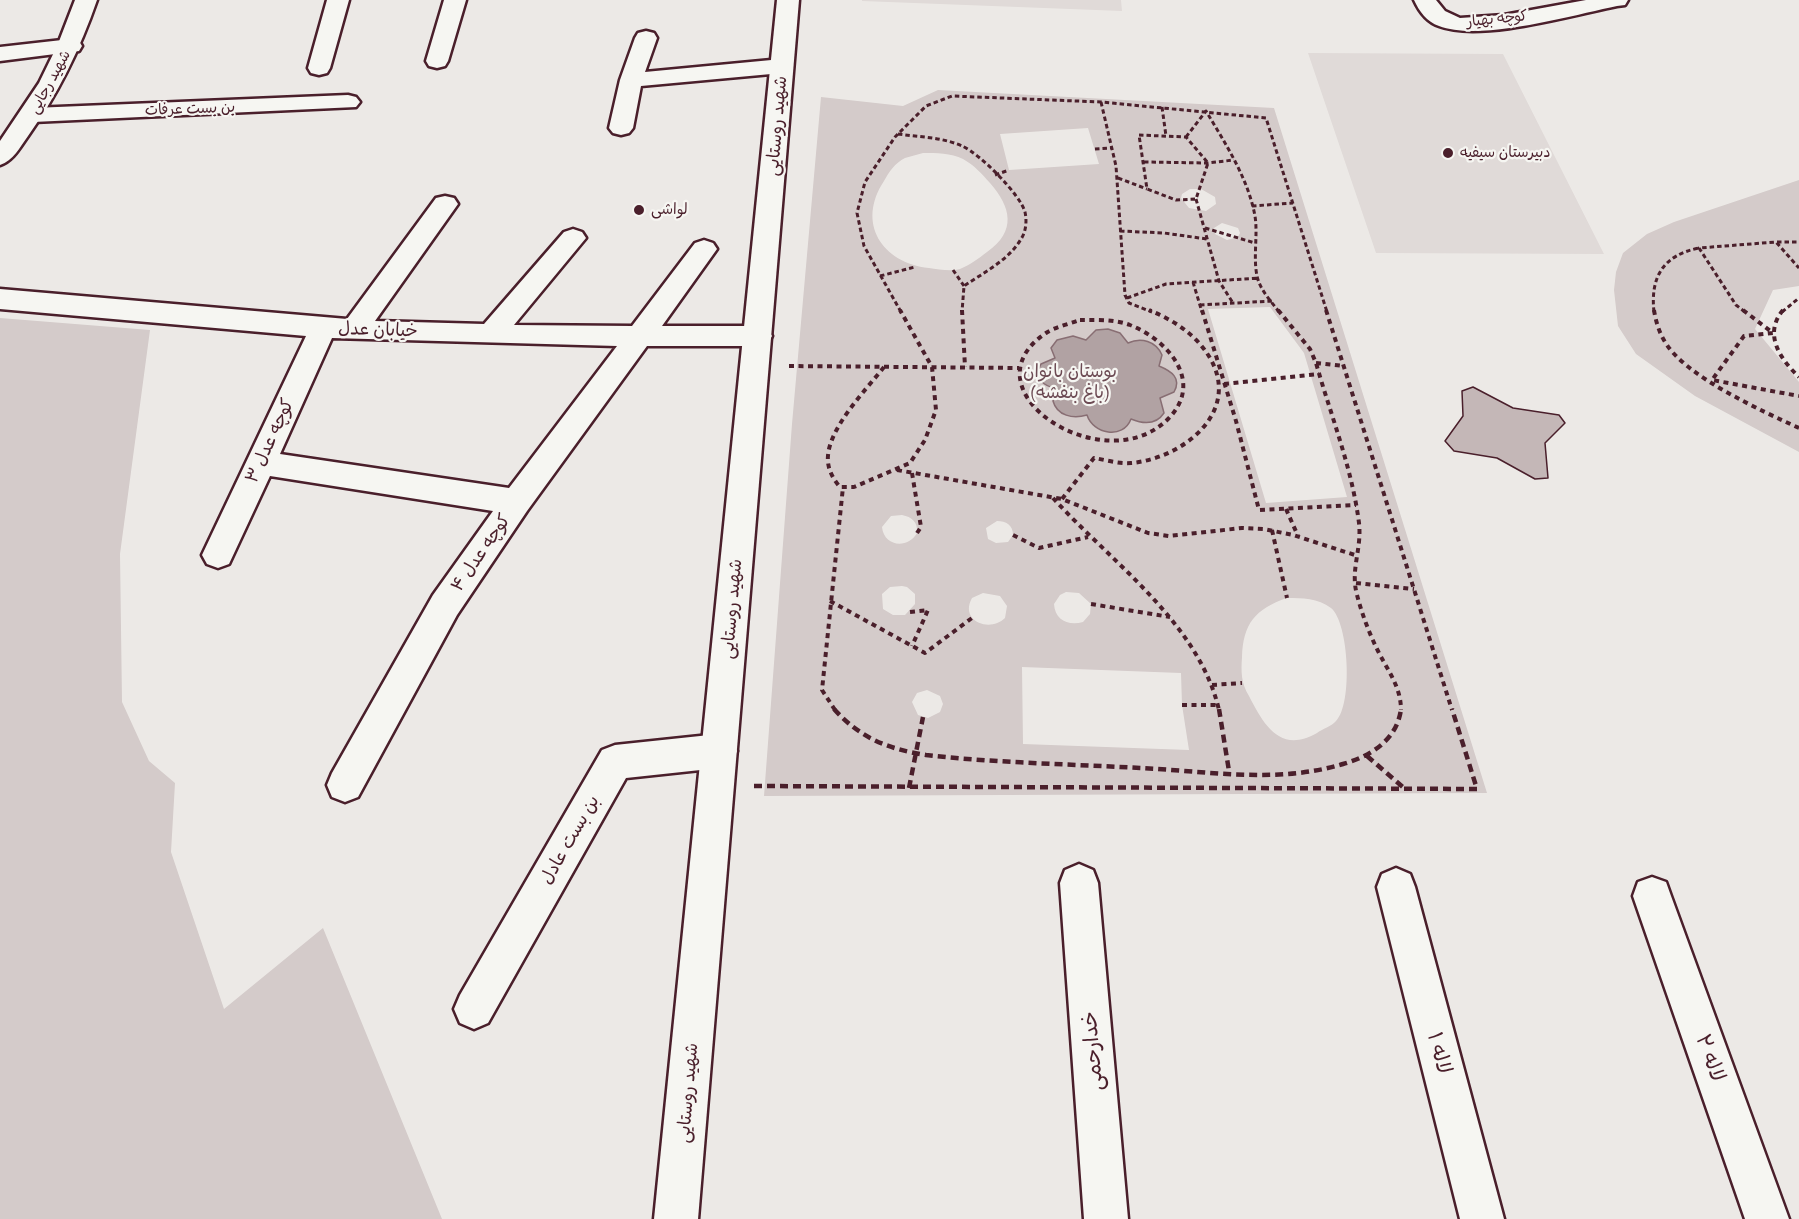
<!DOCTYPE html>
<meta charset="utf-8">
<style>
body{margin:0}
canvas{display:block;background:#ece9e6}
</style>
<canvas width="1799" height="1219"></canvas>
<script>
const ctx = document.querySelector('canvas').getContext('2d');
ctx.lineJoin = 'round';
function fillPath(path, color) { ctx.fillStyle = color; ctx.fill(path, 'evenodd'); }
function strokePath(path, color, width, dash) { ctx.strokeStyle = color; ctx.lineWidth = width; ctx.lineCap = dash ? 'butt' : 'round'; ctx.setLineDash(dash || []); ctx.stroke(path); }
function label(font, color, halo, rows, align = 'center') {
  ctx.font = font + ' Delius,"Playpen Sans Arabic",sans-serif'; ctx.lineWidth = 4.5; ctx.setLineDash([]); ctx.textBaseline = 'middle'; ctx.strokeStyle = halo; ctx.fillStyle = color; for (const [text, x, y, turn = 0] of rows) {
    ctx.save(); ctx.translate(x, y); ctx.rotate((+turn || 0) * Math.PI / 180); ctx.textAlign = isNaN(turn) ? turn : align; if (halo) ctx.strokeText(text, 0, 0); ctx.fillText(text, 0, 0); ctx.restore();
  }
}
const built = new Path2D(`
 M 1121,0 L 1122,11 L 862,1 L 862,0 Z
 M 1308,53 L 1503,54 L 1604,254 L 1376,253 Z`);
const green = new Path2D(`
 M 938,90 L 1274,108 L 1487,793 L 764,796 L 792,424 L 821,97 L 903,106 ZM 1088,128 L 1099,164 L 1009,170 L 1000,134 ZM 923,153 C 936,153 951,153 963,159 C 974,165 982,174 990,183 C 1011,207 1017,231 987,252 C 979,258 970,265 960,269 C 951,272 938,269 929,268 C 882,263 856,223 884,181 C 889,172 895,163 905,158 C 911,156 917,155 923,153 ZM 1190,189 L 1201,189 L 1215,197 L 1216,204 L 1206,211 L 1189,208 L 1181,198 L 1182,194 ZM 1222,223 L 1238,228 L 1240,233 L 1238,237 L 1227,240 L 1215,234 L 1214,228 ZM 1270,307 L 1304,353 L 1347,497 L 1266,503 L 1208,309 ZM 902,515 C 912,517 918,522 917,533 C 908,549 884,547 882,527 L 891,516 ZM 997,521 C 1006,521 1013,525 1013,535 L 1008,542 L 996,543 L 988,539 L 986,528 ZM 902,586 L 907,587 L 915,594 L 915,604 L 905,615 L 893,615 L 883,609 L 882,594 L 890,587 ZM 1066,592 L 1079,593 L 1091,604 L 1090,614 L 1083,622 C 1068,626 1055,620 1054,604 L 1060,595 ZM 983,593 L 1000,596 L 1007,606 L 1005,618 C 990,633 959,621 972,598 ZM 1287,598 C 1302,598 1318,598 1331,608 C 1349,623 1353,704 1336,721 C 1332,726 1322,729 1317,733 C 1280,754 1264,725 1249,696 C 1241,683 1241,672 1242,657 C 1243,624 1255,609 1287,598 ZM 1022,667 L 1181,673 L 1182,705 L 1189,750 L 1023,744 ZM 927,690 L 940,696 L 943,704 L 940,712 L 928,718 L 918,715 L 912,702 L 917,693 Z
 M 1799,180 L 1799,286 L 1773,290 L 1755,329 L 1799,382 L 1799,452 L 1695,396 L 1636,354 L 1618,326 L 1614,290 L 1616,272 L 1623,253 L 1647,234 L 1674,222 Z
 M 0,318 L 150,330 L 120,554 L 122,702 L 149,761 L 175,783 L 171,852 L 224,1009 L 323,928 L 442,1219 L 0,1219 Z`);
const water = new Path2D(`
 M 1108,329 L 1120,333 L 1128,343 C 1141,337 1156,341 1162,355 L 1159,366 C 1171,371 1182,378 1174,392 L 1160,398 L 1164,413 C 1156,425 1143,424 1131,419 C 1123,440 1093,434 1087,415 C 1073,419 1057,416 1053,401 L 1057,389 C 1044,386 1032,378 1041,364 L 1055,358 L 1051,348 L 1057,340 L 1073,336 L 1086,340 L 1096,330 Z`);
const building = new Path2D(`
 M 1473,387 L 1513,408 L 1559,415 L 1565,423 L 1545,443 L 1548,478 L 1535,479 L 1497,458 L 1454,451 L 1445,441 L 1463,416 L 1462,391 Z`);
const pathFar2 = new Path2D(`
 M 1101,102 L 1116,166 L 1125,295 L 1129,303 L 1152,312
 M 1162,107 L 1166,136
 M 898,134 C 919,137 942,137 962,146 C 979,153 1020,194 1025,212 C 1027,221 1026,232 1021,239 C 1009,260 983,273 964,286 L 962,312
 M 1139,135 L 1186,137 L 1208,163 L 1196,199 L 1176,200 L 1147,189 Z
 M 1186,137 L 1206,111 C 1225,143 1248,178 1255,216 C 1258,235 1253,257 1257,276 C 1260,290 1271,301 1279,312
 M 1095,149 L 1111,148
 M 1144,162 L 1208,163 L 1234,160
 M 995,175 L 1009,170
 M 1118,178 L 1147,189
 M 1196,199 L 1219,281 L 1233,303
 M 1252,206 L 1293,203
 M 1205,228 L 1255,243
 M 1120,231 L 1164,233 L 1207,239
 M 1777,242 L 1799,242
 M 953,270 L 964,286
 M 880,276 L 915,267
 M 1193,282 L 1202,312
 M 1127,298 L 1166,284 L 1259,278
 M 1200,305 L 1272,301
 M 901,312 L 864,246 L 857,213 L 865,182 L 895,137 L 926,106 L 952,96 L 1101,102 L 1266,118 L 1327,312
 M 1654,312 C 1650,276 1664,255 1699,248
 M 1745,312 L 1736,305 L 1699,248 L 1776,242 L 1799,268
 M 1782,312 L 1799,298`);
const pathFar1 = new Path2D(`
 M 962,310 L 965,367
 M 1202,310 L 1236,421 L 1259,510 L 1356,505
 M 1278,310 L 1310,349 L 1316,363 C 1331,416 1352,468 1359,523 C 1362,550 1350,569 1357,595 C 1362,614 1369,633 1378,651 C 1388,671 1401,687 1401,710
 M 1326,310 L 1452,710
 M 1654,310 C 1656,323 1660,335 1667,345 C 1689,378 1762,411 1799,428
 M 1743,310 L 1773,333 L 1744,336 L 1712,380 L 1799,396
 M 1783,310 C 1763,334 1780,359 1799,377
 M 1080,320 C 1096,320 1114,319 1130,325 C 1168,340 1205,382 1168,419 C 1104,483 961,390 1046,333 C 1055,327 1069,324 1080,320 Z
 M 1316,363 L 1344,366
 M 789,366 L 1019,368
 M 884,367 C 866,390 825,431 828,462 C 829,472 834,480 840,487 L 854,487 L 910,463 L 925,440 L 936,410 L 932,367 L 900,310
 M 1224,384 L 1319,374
 M 897,470 L 1062,499 L 1148,533 L 1169,536 L 1242,528 L 1264,529 L 1293,535 L 1358,556
 M 912,473 L 921,527 L 917,533
 M 1053,498 C 1111,562 1199,623 1219,710
 M 1062,499 L 1094,458 C 1106,460 1119,464 1131,463 C 1181,459 1242,413 1210,358 C 1196,334 1173,320 1149,310
 M 1286,509 L 1298,536
 M 1272,530 L 1287,598
 M 1013,535 L 1039,548 L 1088,537
 M 1356,583 L 1414,589
 M 830,601 L 925,653 L 972,618
 M 1091,604 L 1170,617
 M 910,612 L 928,610 L 912,646
 M 1212,685 L 1242,683
 M 1182,705 L 1217,705
 M 835,710 L 822,690 L 843,487`);
const path = new Path2D(`
 M 834,709 C 860,738 888,749 926,755 C 997,763 1069,764 1140,768 C 1206,771 1278,784 1343,764 C 1371,756 1397,740 1401,709
 M 1219,709 L 1229,771
 M 1367,756 L 1405,789
 M 754,786 L 1477,789 L 1452,709
 M 909,788 L 923,717`);
const minor = new Path2D(`
 M 327,0 L 349,0 L 330,68 L 327,73 L 319,75 L 311,73 L 308,68 Z
 M 444,0 L 466,0 L 448,61 L 445,66 L 437,68 L 429,66 L 426,61 Z
 M 1414,0 L 1436,0 L 1445,11 L 1460,18 L 1504,15 L 1586,0 L 1628,0 L 1625,5 L 1617,6 C 1573,15 1480,42 1439,26 C 1427,22 1419,11 1414,0 Z
 M 646,31 L 654,33 L 657,38 L 645,72 L 782,59 L 790,61 L 793,66 L 790,71 L 782,73 L 641,86 L 633,128 L 629,133 L 621,135 L 613,133 L 609,128 L 620,80 L 635,38 L 638,33 Z
 M 71,39 L 79,41 L 82,46 L 79,51 L 0,61 L 0,47 Z
 M 348,95 L 356,97 L 360,102 L 356,107 L 33,122 L 25,120 L 21,115 L 25,110 L 33,108 Z
 M 445,196 L 454,198 L 458,204 L 375,321 L 484,324 L 564,232 L 573,229 L 582,232 L 586,238 L 514,325 L 632,326 L 695,243 L 704,240 L 713,243 L 717,249 L 662,326 L 758,326 L 768,329 L 772,336 L 768,343 L 758,346 L 647,346 L 527,511 L 457,615 L 358,797 L 345,802 L 332,797 L 327,785 L 332,773 L 433,595 L 493,511 L 270,476 L 229,564 L 218,568 L 207,564 L 202,555 L 306,336 L 0,309 L 0,289 L 347,319 L 436,198 ZM 332,338 L 617,346 L 509,488 L 280,454 Z
 M 719,734 L 732,739 L 737,751 L 732,763 L 719,768 L 626,778 L 488,1023 L 474,1029 L 460,1023 L 454,1009 L 460,995 L 602,750 L 615,745 Z
 M 1079,864 L 1093,870 L 1098,883 L 1128,1219 L 1084,1219 L 1060,883 L 1065,870 Z
 M 1396,868 L 1410,874 L 1415,887 L 1504,1219 L 1460,1219 L 1377,887 L 1382,874 Z
 M 1652,877 L 1666,882 L 1671,896 L 1789,1219 L 1745,1219 L 1633,896 L 1638,882 Z`);
const tertiary = new Path2D(`
 M 777,0 L 799,0 L 698,1219 L 654,1219 Z`);
const secondary = new Path2D(`
 M 75,0 L 97,0 C 80,49 58,94 28,136 C 20,147 13,161 0,165 L 0,141 L 39,83 L 58,44 Z`);
const markers = [
 [1448,153,6,"#4a1f2b"],
 [639,210,6,"#4a1f2b"]
];
const farStreetnames = [
 ["کوچه بهیار",1497,19,-6],
 ["شهید رجایی",50,82,-61],
 ["بن بست عرفات",190,109,-2]
];
const farPoinames = [
 ["دبیرستان سیفیه",1460,153],
 ["لواشی",651,210]
];
const streetNames = [
 ["شهید روستایی",777,126,-85],
 ["خیابان عدل",378,330,2],
 ["کوچه عدل ۳",270,441,-65],
 ["کوچه عدل ۴",481,553,-55],
 ["شهید روستایی",732,609,-85],
 ["بن بست عادل",570,840,-60],
 ["شهید روستایی",688,1093,-85]
];
const parkNames = [
 ["بوستان بانوان",1070,372],
 ["(باغ بنفشه)",1070,393]
];
const nearStreetnames = [
 ["خدارحمی",1093,1051,-95],
 ["لاله ۱",1439,1053,75],
 ["لاله ۲",1710,1058,70]
];
fillPath(built, '#e0dad8');
fillPath(green, '#d4cbca');
fillPath(water, '#b1a2a3');
strokePath(water, '#886e73', 1.5);
fillPath(building, '#c4b7b7');
strokePath(building, '#4a1f2b', 1.5);
strokePath(minor, '#4a1f2b', 5);
strokePath(tertiary, '#4a1f2b', 5);
strokePath(secondary, '#4a1f2b', 5);
strokePath(pathFar2, '#4a1f2b', 3, [4.5, 3]);
strokePath(pathFar1, '#4a1f2b', 4, [5, 4.5]);
strokePath(path, '#4a1f2b', 4.5, [8, 5]);
fillPath(minor, '#f6f6f2');
fillPath(tertiary, '#f6f6f2');
fillPath(secondary, '#f6f6f2');
for (const [x, y, r, color] of markers) { const dot = new Path2D(); dot.arc(x, y, r, 0, 2 * Math.PI); ctx.fillStyle = color; ctx.fill(dot); strokePath(dot, '#f6f6f2', 2); }
label('15px', '#4a1f2b', '#f6f6f2', farStreetnames);
label('15px', '#4a1f2b', '#f6f6f2', farPoinames, 'left');
label('18px', '#4a1f2b', '#f6f6f2', streetNames);
label('18px', '#6c4a53', '#f6f6f2', parkNames);
label('21px', '#4a1f2b', '#f6f6f2', nearStreetnames);
</script>
